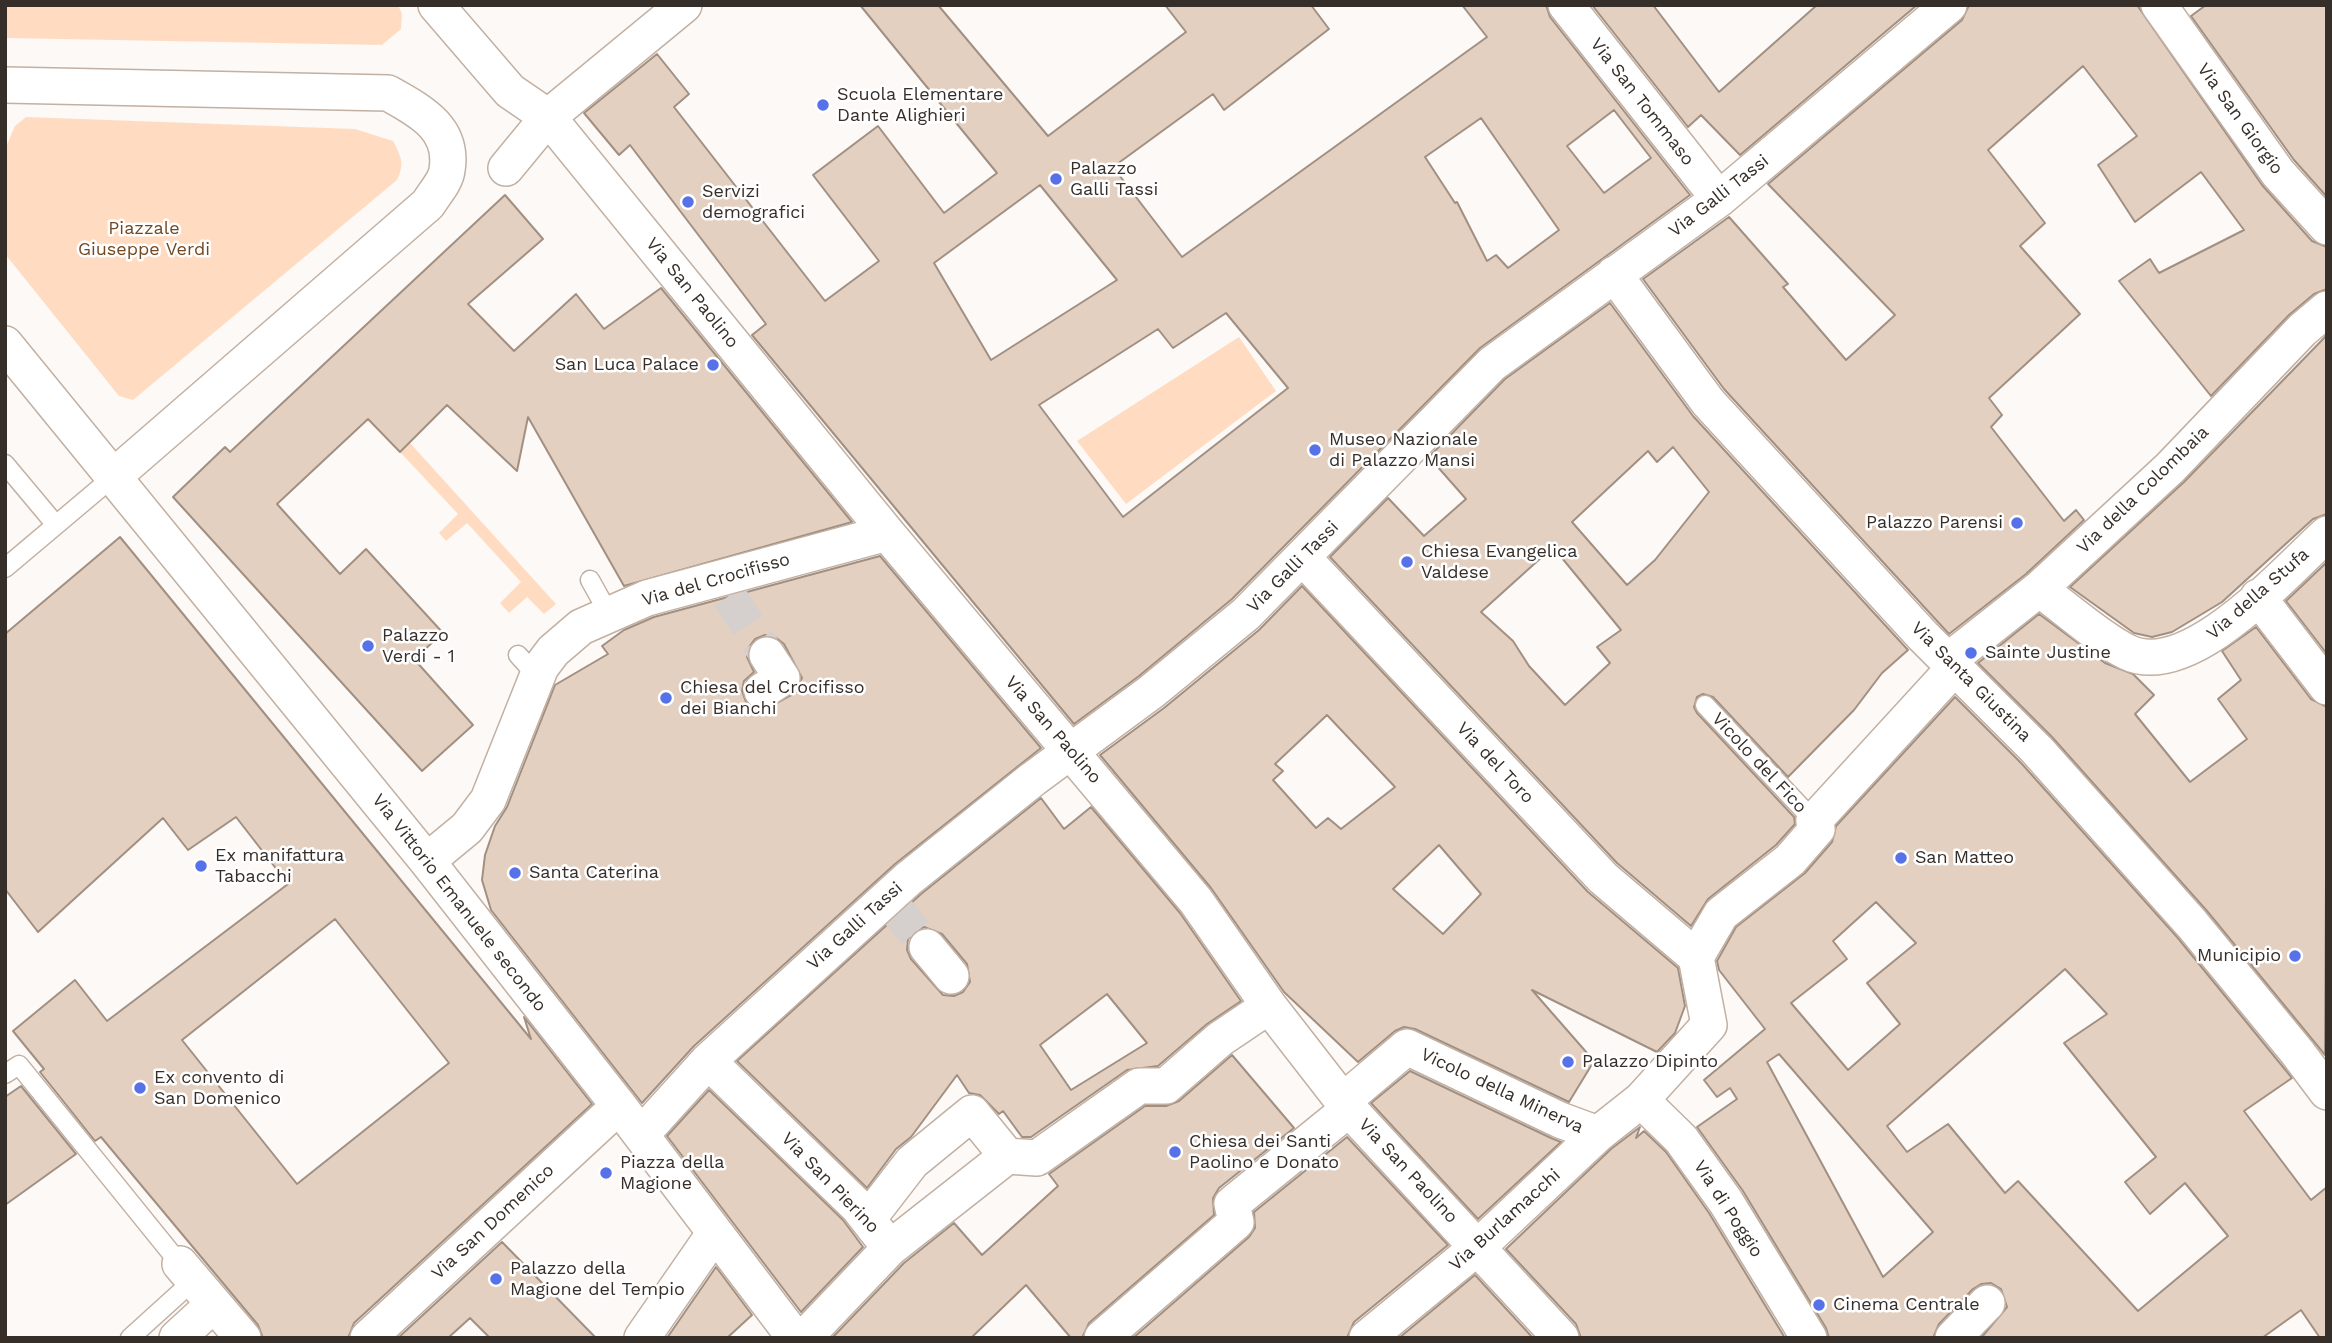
<!DOCTYPE html>
<style>
body{margin:0}
#map{position:relative;width:2332px;height:1343px;overflow:hidden;background:#fdf9f6;font-family:"Work Sans",sans-serif}
canvas{display:block}
.frame{position:absolute;inset:0;border:7px solid #362e29;pointer-events:none}
</style>
<div id="map">
<canvas width="2332" height="1343"></canvas>
<div class="frame"></div>
</div>
<script>
const ctx = document.querySelector('canvas').getContext('2d');
ctx.lineJoin = 'round';
function fillPath(path, color) { ctx.fillStyle = color; ctx.fill(path, 'evenodd'); }
function strokePath(path, color, width, dash) { ctx.strokeStyle = color; ctx.lineWidth = width; ctx.lineCap = dash ? 'butt' : 'round'; ctx.setLineDash(dash || []); ctx.stroke(path); }
function label(font, color, halo, rows, align = 'center') {
  ctx.font = font + ' "Work Sans",sans-serif'; ctx.lineWidth = 5; ctx.setLineDash([]); ctx.textBaseline = 'middle'; ctx.strokeStyle = halo; ctx.fillStyle = color; for (const [text, x, y, turn = 0] of rows) {
    ctx.save(); ctx.translate(x, y); ctx.rotate((+turn || 0) * Math.PI / 180); ctx.textAlign = isNaN(turn) ? turn : align; if (halo) ctx.strokeText(text, 0, 0); ctx.fillText(text, 0, 0); ctx.restore();
  }
}
const green = new Path2D(`
 M 5,5 L 398,5 L 402,14 L 401,29 L 382,45 L 5,38 Z
 M 26,117 L 355,129 L 393,141 C 401,156 405,164 397,180 L 133,400 L 119,396 L 5,254 L 5,149 L 15,126 Z
 M 1239,337 L 1276,391 L 1126,504 L 1077,441 Z
 M 410,443 L 556,604 L 544,614 L 527,597 L 509,613 L 500,603 L 521,582 L 467,523 L 446,541 L 439,533 L 458,514 L 400,452 Z`);
const building = new Path2D(`
 M 860,5 L 938,5 L 1048,136 L 1186,32 L 1165,5 L 1311,5 L 1329,29 L 1224,110 L 1213,94 L 1113,167 L 1182,257 L 1487,37 L 1462,5 L 1546,5 L 1550,17 L 1690,195 L 1480,348 L 1232,599 L 1139,676 L 1074,724 L 752,335 L 766,324 L 630,145 L 619,155 L 584,113 L 657,54 L 689,94 L 674,107 L 825,301 L 879,261 L 813,175 L 878,126 L 944,213 L 997,173 ZM 1614,110 L 1651,158 L 1604,193 L 1567,146 ZM 1481,118 L 1559,230 L 1508,268 L 1496,255 L 1487,261 L 1457,202 L 1455,203 L 1425,157 ZM 1040,185 L 1117,280 L 991,360 L 934,263 ZM 1226,313 L 1288,388 L 1123,517 L 1039,405 L 1158,329 L 1173,348 Z
 M 1592,5 L 1653,5 L 1719,92 L 1817,5 L 1917,5 L 1740,155 L 1701,115 L 1688,127 Z
 M 1969,5 L 2137,5 L 2262,185 L 2312,241 L 2327,247 L 2327,289 L 2314,294 L 2289,315 L 2211,396 L 2119,281 L 2150,259 L 2159,273 L 2244,230 L 2201,172 L 2135,222 L 2098,165 L 2137,136 L 2083,66 L 1988,150 L 2045,223 L 2020,246 L 2080,314 L 1989,398 L 2002,415 L 1991,427 L 2064,521 L 2076,510 L 2084,520 L 2026,574 L 1949,634 L 1724,389 L 1643,279 L 1729,217 L 1788,284 L 1783,287 L 1846,360 L 1895,315 L 1768,184 L 1962,20 Z
 M 2206,5 L 2327,5 L 2327,197 L 2294,160 L 2191,16 Z
 M 505,195 L 543,239 L 468,304 L 514,351 L 576,294 L 604,329 L 661,288 L 852,522 L 624,586 L 528,417 L 517,471 L 447,405 L 400,452 L 368,419 L 277,504 L 340,574 L 366,549 L 443,633 L 414,659 L 473,725 L 422,771 L 173,497 L 225,447 L 230,452 Z
 M 1610,303 L 1693,416 L 1908,650 L 1882,673 L 1854,710 L 1788,777 L 1713,697 L 1703,694 L 1697,697 L 1694,707 L 1697,713 L 1794,817 L 1795,824 L 1776,845 L 1708,899 L 1691,926 L 1617,863 L 1330,557 L 1388,498 L 1424,536 L 1466,499 L 1429,457 L 1505,379 ZM 1673,447 L 1709,492 L 1655,560 L 1627,585 L 1572,522 L 1648,451 L 1657,462 ZM 1553,547 L 1621,630 L 1597,647 L 1610,663 L 1565,705 L 1529,666 L 1513,641 L 1481,612 Z
 M 2327,335 L 2327,514 L 2313,519 L 2222,602 L 2172,632 L 2152,637 L 2134,633 L 2070,587 L 2184,482 Z
 M 120,537 L 531,1039 L 524,1017 L 592,1104 L 354,1323 L 348,1338 L 263,1338 L 258,1325 L 101,1137 L 95,1141 L 40,1072 L 44,1069 L 13,1031 L 75,980 L 107,1021 L 288,884 L 236,817 L 188,850 L 163,818 L 38,932 L 5,889 L 5,634 ZM 335,919 L 449,1063 L 297,1184 L 182,1040 Z
 M 880,556 L 1041,748 L 895,864 L 694,1046 L 642,1103 L 491,910 L 482,880 L 485,855 L 495,826 L 507,807 L 555,685 L 608,654 L 602,646 L 624,630 L 654,617 ZM 765,635 L 775,637 L 784,644 L 802,678 L 793,694 L 762,711 L 746,702 L 742,691 L 744,681 L 754,672 L 747,657 L 749,647 L 755,639 Z
 M 2327,562 L 2327,654 L 2286,601 Z
 M 1302,586 L 1588,892 L 1678,968 L 1685,1006 L 1675,1033 L 1657,1052 L 1532,990 L 1594,1061 L 1569,1102 L 1415,1029 L 1404,1027 L 1395,1031 L 1358,1062 L 1284,992 L 1211,888 L 1100,755 L 1164,708 L 1259,630 ZM 1327,715 L 1395,787 L 1341,829 L 1328,818 L 1316,828 L 1273,780 L 1283,771 L 1275,764 ZM 1439,845 L 1481,894 L 1443,934 L 1393,889 Z
 M 2039,614 L 2105,663 L 2133,674 L 2154,695 L 2135,714 L 2190,782 L 2247,739 L 2218,699 L 2241,680 L 2222,651 L 2256,627 L 2311,699 L 2327,707 L 2325,1055 L 2207,911 L 2052,737 L 1978,663 Z
 M 1955,697 L 2022,764 L 2177,937 L 2292,1078 L 2244,1111 L 2311,1200 L 2327,1187 L 2327,1338 L 2320,1338 L 2301,1310 L 2262,1338 L 1981,1338 L 2007,1307 L 2001,1289 L 1991,1283 L 1981,1284 L 1973,1289 L 1939,1324 L 1933,1338 L 1829,1338 L 1826,1328 L 1743,1191 L 1697,1127 L 1737,1099 L 1730,1088 L 1717,1097 L 1704,1080 L 1765,1029 L 1719,970 L 1717,961 L 1736,927 L 1805,873 L 1832,842 L 1836,826 ZM 1876,902 L 1916,943 L 1867,983 L 1900,1024 L 1848,1070 L 1791,1003 L 1847,959 L 1833,941 ZM 2065,969 L 2107,1014 L 2064,1043 L 2156,1157 L 2125,1182 L 2150,1214 L 2185,1183 L 2228,1236 L 2138,1311 L 2018,1181 L 2005,1193 L 1948,1124 L 1907,1152 L 1887,1126 ZM 1779,1054 L 1933,1232 L 1883,1277 L 1767,1062 Z
 M 1041,798 L 1064,829 L 1091,807 L 1180,913 L 1241,1001 L 1207,1024 L 1158,1066 L 1127,1070 L 1031,1137 L 1022,1137 L 1003,1111 L 999,1114 L 980,1095 L 969,1093 L 957,1075 L 911,1137 L 896,1149 L 867,1188 L 737,1061 L 921,894 ZM 924,927 L 942,934 L 967,964 L 970,982 L 963,992 L 954,996 L 943,995 L 911,959 L 907,950 L 908,939 L 915,931 ZM 1107,994 L 1147,1043 L 1071,1090 L 1040,1045 Z
 M 1232,1055 L 1294,1128 L 1219,1188 L 1213,1198 L 1214,1215 L 1089,1323 L 1082,1338 L 1071,1338 L 1026,1285 L 971,1338 L 832,1338 L 904,1263 L 954,1223 L 982,1255 L 1058,1186 L 1049,1174 L 1145,1106 L 1166,1106 L 1179,1101 Z
 M 1410,1071 L 1551,1138 L 1561,1142 L 1478,1219 L 1371,1103 Z
 M 21,1086 L 76,1154 L 5,1205 L 5,1097 Z
 M 709,1090 L 843,1220 L 863,1247 L 801,1312 L 667,1136 Z
 M 1640,1127 L 1636,1138 L 1644,1131 L 1666,1152 L 1709,1213 L 1785,1338 L 1581,1338 L 1576,1324 L 1506,1249 L 1611,1149 Z
 M 1347,1137 L 1448,1245 L 1354,1322 L 1347,1338 L 1133,1338 L 1249,1237 L 1255,1228 L 1254,1212 Z
 M 502,1242 L 596,1338 L 490,1338 L 470,1318 L 448,1338 L 398,1338 Z
 M 716,1267 L 752,1315 L 727,1338 L 667,1338 Z
 M 1475,1275 L 1533,1338 L 1399,1338 Z`);
const streetTunnel = new Path2D(`
 M 729,596 L 767,655
 M 893,906 L 927,947`);
const lane = new Path2D(`
 M 5,464 L 56,525
 M 5,568 L 113,477
 M 590,580 L 609,614
 M 518,655 L 537,676
 M 1705,705 L 1814,821
 M 5,1074 L 19,1065 L 180,1264
 M 130,1338 L 194,1280`);
const street = new Path2D(`
 M 436,5 L 510,91 L 548,117 L 887,533 L 1196,901 L 1269,1006 L 1349,1109 L 1561,1338
 M 1566,5 L 1719,199
 M 2159,5 L 2278,173 L 2327,227
 M 5,85 L 388,93 C 420,111 454,128 447,170 C 446,181 434,194 428,204 L 113,477
 M 506,168 L 548,117 L 684,5
 M 1614,274 L 1708,402 L 1923,636 L 2037,750 L 2192,924 L 2297,1052 L 2327,1092
 M 5,344 L 427,861 L 619,1106 L 795,1338
 M 1304,559 L 1603,878 L 1696,957
 M 2039,589 C 2066,608 2097,637 2127,652 C 2189,682 2285,572 2327,534
 M 2258,597 L 2327,687
 M 1949,660 L 2039,589 L 2170,468 L 2302,330 L 2327,309
 M 762,691 L 782,678 L 767,655
 M 427,861 L 467,828 L 488,800 L 541,667 L 553,651 L 581,627 L 647,598 L 887,533
 M 927,947 L 951,976
 M 1696,957 L 1721,914 L 1790,860 L 1817,829 L 1814,821 L 1956,666
 M 708,1061 L 858,1207 L 890,1248 L 804,1338
 M 1641,1100 L 1681,1139 L 1726,1202 L 1809,1338
 M 1343,1101 L 1407,1047 L 1560,1120 L 1598,1134
 M 641,1135 L 708,1061 L 908,879 L 1033,779 L 1151,692 L 1246,614 L 1492,364 L 1719,199 L 1949,5
 M 1007,1156 L 1037,1158 L 1139,1086 L 1166,1086 L 1220,1039 L 1269,1006
 M 868,1219 L 912,1162 L 972,1113 L 1007,1156 L 890,1248
 M 180,1264 L 243,1338
 M 177,1338 L 214,1304
 M 368,1338 L 619,1106
 M 642,1338 L 714,1234
 M 1102,1338 L 1236,1222 L 1232,1204 L 1349,1109
 M 1367,1338 L 1479,1246 L 1598,1134 L 1641,1100 L 1709,1025 L 1696,957
 M 1953,1338 L 1987,1303`);
const markers = [
 [823,105,7,"#5772e8"],
 [1056,179,7,"#5772e8"],
 [688,202,7,"#5772e8"],
 [713,365,7,"#5772e8"],
 [1315,450,7,"#5772e8"],
 [2017,523,7,"#5772e8"],
 [1407,562,7,"#5772e8"],
 [368,646,7,"#5772e8"],
 [1971,653,7,"#5772e8"],
 [666,698,7,"#5772e8"],
 [1901,858,7,"#5772e8"],
 [201,866,7,"#5772e8"],
 [515,873,7,"#5772e8"],
 [2295,956,7,"#5772e8"],
 [1568,1062,7,"#5772e8"],
 [140,1088,7,"#5772e8"],
 [1175,1152,7,"#5772e8"],
 [606,1173,7,"#5772e8"],
 [496,1279,7,"#5772e8"],
 [1819,1305,7,"#5772e8"]
];
const poiNames = [
 ["Scuola Elementare",837,95],
 ["Dante Alighieri",837,116],
 ["Palazzo",1070,169],
 ["Galli Tassi",1070,190],
 ["Servizi",702,192],
 ["demografici",702,213],
 ["San Luca Palace",699,365,"right"],
 ["Museo Nazionale",1329,440],
 ["di Palazzo Mansi",1329,461],
 ["Palazzo Parensi",2003,523,"right"],
 ["Chiesa Evangelica",1421,552],
 ["Valdese",1421,573],
 ["Palazzo",382,636],
 ["Verdi - 1",382,657],
 ["Sainte Justine",1985,653],
 ["Chiesa del Crocifisso",680,688],
 ["dei Bianchi",680,709],
 ["Ex manifattura",215,856],
 ["Tabacchi",215,877],
 ["San Matteo",1915,858],
 ["Santa Caterina",529,873],
 ["Municipio",2281,956,"right"],
 ["Palazzo Dipinto",1582,1062],
 ["Ex convento di",154,1078],
 ["San Domenico",154,1099],
 ["Chiesa dei Santi",1189,1142],
 ["Paolino e Donato",1189,1163],
 ["Piazza della",620,1163],
 ["Magione",620,1184],
 ["Palazzo della",510,1269],
 ["Magione del Tempio",510,1290],
 ["Cinema Centrale",1833,1305]
];
const streetNames = [
 ["Via San Tommaso",1642,102,52],
 ["Via San Giorgio",2240,119,54],
 ["Via Galli Tassi",1719,196,-38],
 ["Via San Paolino",692,293,51],
 ["Via della Colombaia",2143,490,-44],
 ["Via Galli Tassi",1293,567,-45],
 ["Via del Crocifisso",716,580,-16],
 ["Via della Stufa",2258,594,-41],
 ["Via Santa Giustina",1971,682,45],
 ["Via San Paolino",1053,730,49],
 ["Via del Toro",1495,763,47],
 ["Vicolo del Fico",1759,763,47],
 ["Via Vittorio Emanuele secondo",459,903,52],
 ["Via Galli Tassi",855,926,-42],
 ["Vicolo della Minerva",1502,1091,25],
 ["Via San Paolino",1408,1171,47],
 ["Via San Pierino",830,1183,46],
 ["Via di Poggio",1728,1209,57],
 ["Via Burlamacchi",1505,1220,-42],
 ["Via San Domenico",493,1222,-43]
];
const parkNames = [
 ["Piazzale",144,229],
 ["Giuseppe Verdi",144,250]
];
fillPath(green, '#ffdcc1');
fillPath(building, '#e3d0c1');
strokePath(building, '#a19082', 2);
strokePath(streetTunnel, '#d5d0cd', 35, [35, 18]);
strokePath(lane, '#c2b0a2', 21);
strokePath(street, '#c2b0a2', 38);
strokePath(lane, '#fff', 18);
strokePath(street, '#fff', 35);
for (const [x, y, r, color] of markers) { const dot = new Path2D(); dot.arc(x, y, r, 0, 2 * Math.PI); ctx.fillStyle = color; ctx.fill(dot); strokePath(dot, '#fff', 2.5); }
label('18px', '#362e29', '#fff', poiNames, 'left');
label('18px', '#362e29', '#fff', streetNames);
label('18px', '#734821', '#fff', parkNames);
</script>
